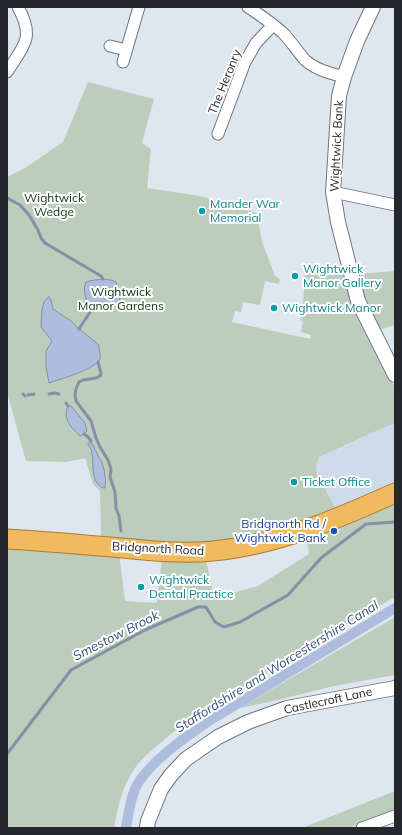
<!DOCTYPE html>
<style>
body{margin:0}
#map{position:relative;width:402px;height:835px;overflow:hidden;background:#dee6f0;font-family:Mulish,sans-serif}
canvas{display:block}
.frame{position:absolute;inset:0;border:8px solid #24272b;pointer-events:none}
</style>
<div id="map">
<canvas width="402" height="835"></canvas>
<div class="frame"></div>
</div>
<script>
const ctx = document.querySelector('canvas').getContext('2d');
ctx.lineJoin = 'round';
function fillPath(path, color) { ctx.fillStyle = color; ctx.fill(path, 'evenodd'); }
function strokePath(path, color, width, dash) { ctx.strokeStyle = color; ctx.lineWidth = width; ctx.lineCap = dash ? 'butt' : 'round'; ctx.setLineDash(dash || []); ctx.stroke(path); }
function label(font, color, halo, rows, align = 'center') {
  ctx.font = font + ' Mulish,sans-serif'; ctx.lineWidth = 4; ctx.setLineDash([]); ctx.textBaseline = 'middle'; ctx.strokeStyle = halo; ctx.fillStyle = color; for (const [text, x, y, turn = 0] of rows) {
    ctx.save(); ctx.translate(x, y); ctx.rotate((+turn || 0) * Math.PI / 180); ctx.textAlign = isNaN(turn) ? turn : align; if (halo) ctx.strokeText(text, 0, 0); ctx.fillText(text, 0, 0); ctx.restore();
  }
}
const built = new Path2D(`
 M 395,423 L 395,484 L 337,511 L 317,474 L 316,466 L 319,457 L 343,447 L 376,430 Z`);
const green = new Path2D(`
 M 88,82 L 154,99 L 142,143 L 151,149 L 147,188 L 200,196 L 257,213 L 262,242 L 275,276 L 280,279 L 279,284 L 265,281 L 260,305 L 243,302 L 241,312 L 235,311 L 232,322 L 310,339 L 311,335 L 301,332 L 303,321 L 300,320 L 302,313 L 304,313 L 306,305 L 303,304 L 305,273 L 341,272 L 383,361 L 387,374 L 395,387 L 395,423 C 369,433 345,446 319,457 L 316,466 L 317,474 L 337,511 L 257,535 L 211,543 L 153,542 L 101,537 L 100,491 L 93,484 L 85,458 L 66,462 L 26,461 L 7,392 L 7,177 L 25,168 L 63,142 Z
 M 395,271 L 395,325 L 378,330 L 363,300 L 358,274 Z
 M 395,504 L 395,597 C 348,624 301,653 254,681 C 221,700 187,719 158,745 C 150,752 141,759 135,768 C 122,786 118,807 114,828 L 7,828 L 7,546 L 119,553 L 125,601 L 157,603 L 162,557 L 206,560 L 214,598 L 258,586 L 309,554 L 307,537 Z
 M 395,617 L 395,675 L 334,686 L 265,703 L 240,708 Z
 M 395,791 L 395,810 L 348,828 L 302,828 Z`);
const water = new Path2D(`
 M 103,279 L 111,280 L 116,282 L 121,305 L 117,306 L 98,309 L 87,302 C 85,295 83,289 86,282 C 90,280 98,280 103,279 Z
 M 49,297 L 51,300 L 53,309 L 71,321 L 79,329 L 98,344 C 99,348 101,355 100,359 C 98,368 58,380 49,383 L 46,367 L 46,351 L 52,341 L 41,327 L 42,310 L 44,302 Z
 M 68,406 L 71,406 L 85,423 L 87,431 L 81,436 L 80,436 C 71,427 62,419 68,406 Z
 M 91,441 C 94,446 96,452 99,458 C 101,461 101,459 102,463 C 105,470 106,481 105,488 L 103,488 C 89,481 95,462 91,449 C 90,447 89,446 88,444 Z`);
const stream = new Path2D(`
 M 7,198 L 20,205 L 29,215 L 38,230 L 41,238 L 45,243 L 101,276 L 103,279
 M 79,329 L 94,306
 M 98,362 L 101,373 L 100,376 L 96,378 L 83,380 L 79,382 L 76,389 L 75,395 L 76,401 L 91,421 L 96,438 L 100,447 L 108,460 L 111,469 L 110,477 L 115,492 L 116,508 L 119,516 L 121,531
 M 23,394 L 25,396
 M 49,394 L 55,393 L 59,394
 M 28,395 L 34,394
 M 66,403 L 68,406
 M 84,434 L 88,437 L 91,441
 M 7,754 L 71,670 L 145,630 L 198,607 L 206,607 L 215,622 L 224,627 L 240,622 L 288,595 L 321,558 L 366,524 L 395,522`);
const canal = new Path2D(`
 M 126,828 C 128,815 130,801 135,789 C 147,763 186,737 209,721 L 395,608`);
const minor = new Path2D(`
 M 248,7 C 260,15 272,23 283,33 C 291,41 297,51 305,60 C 316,70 330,73 344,77
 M 110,46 L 126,50
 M 123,62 L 139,7
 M 7,72 C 13,62 24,49 26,38 C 28,28 23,16 18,7
 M 218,134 L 245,62 L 256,43 L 273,25
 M 333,192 L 395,205
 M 362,828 L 395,816`);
const tertiary = new Path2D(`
 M 373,7 L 357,41 L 344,77 L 339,96 L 333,192 L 338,222 L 358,301 L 395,375
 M 147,828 L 148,821 L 161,789 L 171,775 L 186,759 L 218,737 L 248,722 L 287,708 L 395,688`);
const trunk = new Path2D(`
 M 7,539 C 45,541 84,545 122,548 C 152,551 183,554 213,551 C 277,545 337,519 395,493`);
const markers = [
 [202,211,4,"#0f9aa8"],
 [295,276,4,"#0f9aa8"],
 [274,308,4,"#0f9aa8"],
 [294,482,4,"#0f9aa8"],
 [334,531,4,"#1a4fb4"],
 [141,587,4,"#0f9aa8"]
];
const streetNames = [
 ["The Heronry",225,82,-68],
 ["Wightwick Bank",337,146,-87],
 ["Bridgnorth Road",158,549,3],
 ["Castlecroft Lane",328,701,-12]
];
const parkNames = [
 ["Wightwick",54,198],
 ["Wedge",54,212],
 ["Wightwick",121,292],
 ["Manor Gardens",121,306]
];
const cultureNames = [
 ["Mander War",210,204],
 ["Memorial",210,218],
 ["Wightwick",303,269],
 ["Manor Gallery",303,283],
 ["Wightwick Manor",282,308],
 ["Ticket Office",302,482],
 ["Wightwick",149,580],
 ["Dental Practice",149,594]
];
const transitNames = [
 ["Bridgnorth Rd /",326,524],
 ["Wightwick Bank",326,538]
];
const waterNames = [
 ["Smestow Brook",116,636,-27],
 ["Staffordshire and Worcestershire Canal",277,667,-32]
];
fillPath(built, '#cfdbeb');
fillPath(green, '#bccdbc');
fillPath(water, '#acbddd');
strokePath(water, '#8390a8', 1);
strokePath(stream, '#8390a8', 3);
strokePath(canal, '#acbddd', 10);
strokePath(minor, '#6e757e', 13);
strokePath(tertiary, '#6e757e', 16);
strokePath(trunk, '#a87c33', 21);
strokePath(minor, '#fff', 11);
strokePath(tertiary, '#fff', 14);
strokePath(trunk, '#f2ba5f', 19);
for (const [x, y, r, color] of markers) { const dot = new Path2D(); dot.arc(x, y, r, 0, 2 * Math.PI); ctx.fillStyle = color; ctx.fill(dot); strokePath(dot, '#fff', 1.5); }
label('12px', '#24272b', '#fff', streetNames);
label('12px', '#09350f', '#fff', parkNames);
label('12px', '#0d838f', '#fff', cultureNames, 'left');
label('12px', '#164399', '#fff', transitNames, 'right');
label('italic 13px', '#374e7a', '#fff', waterNames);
</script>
